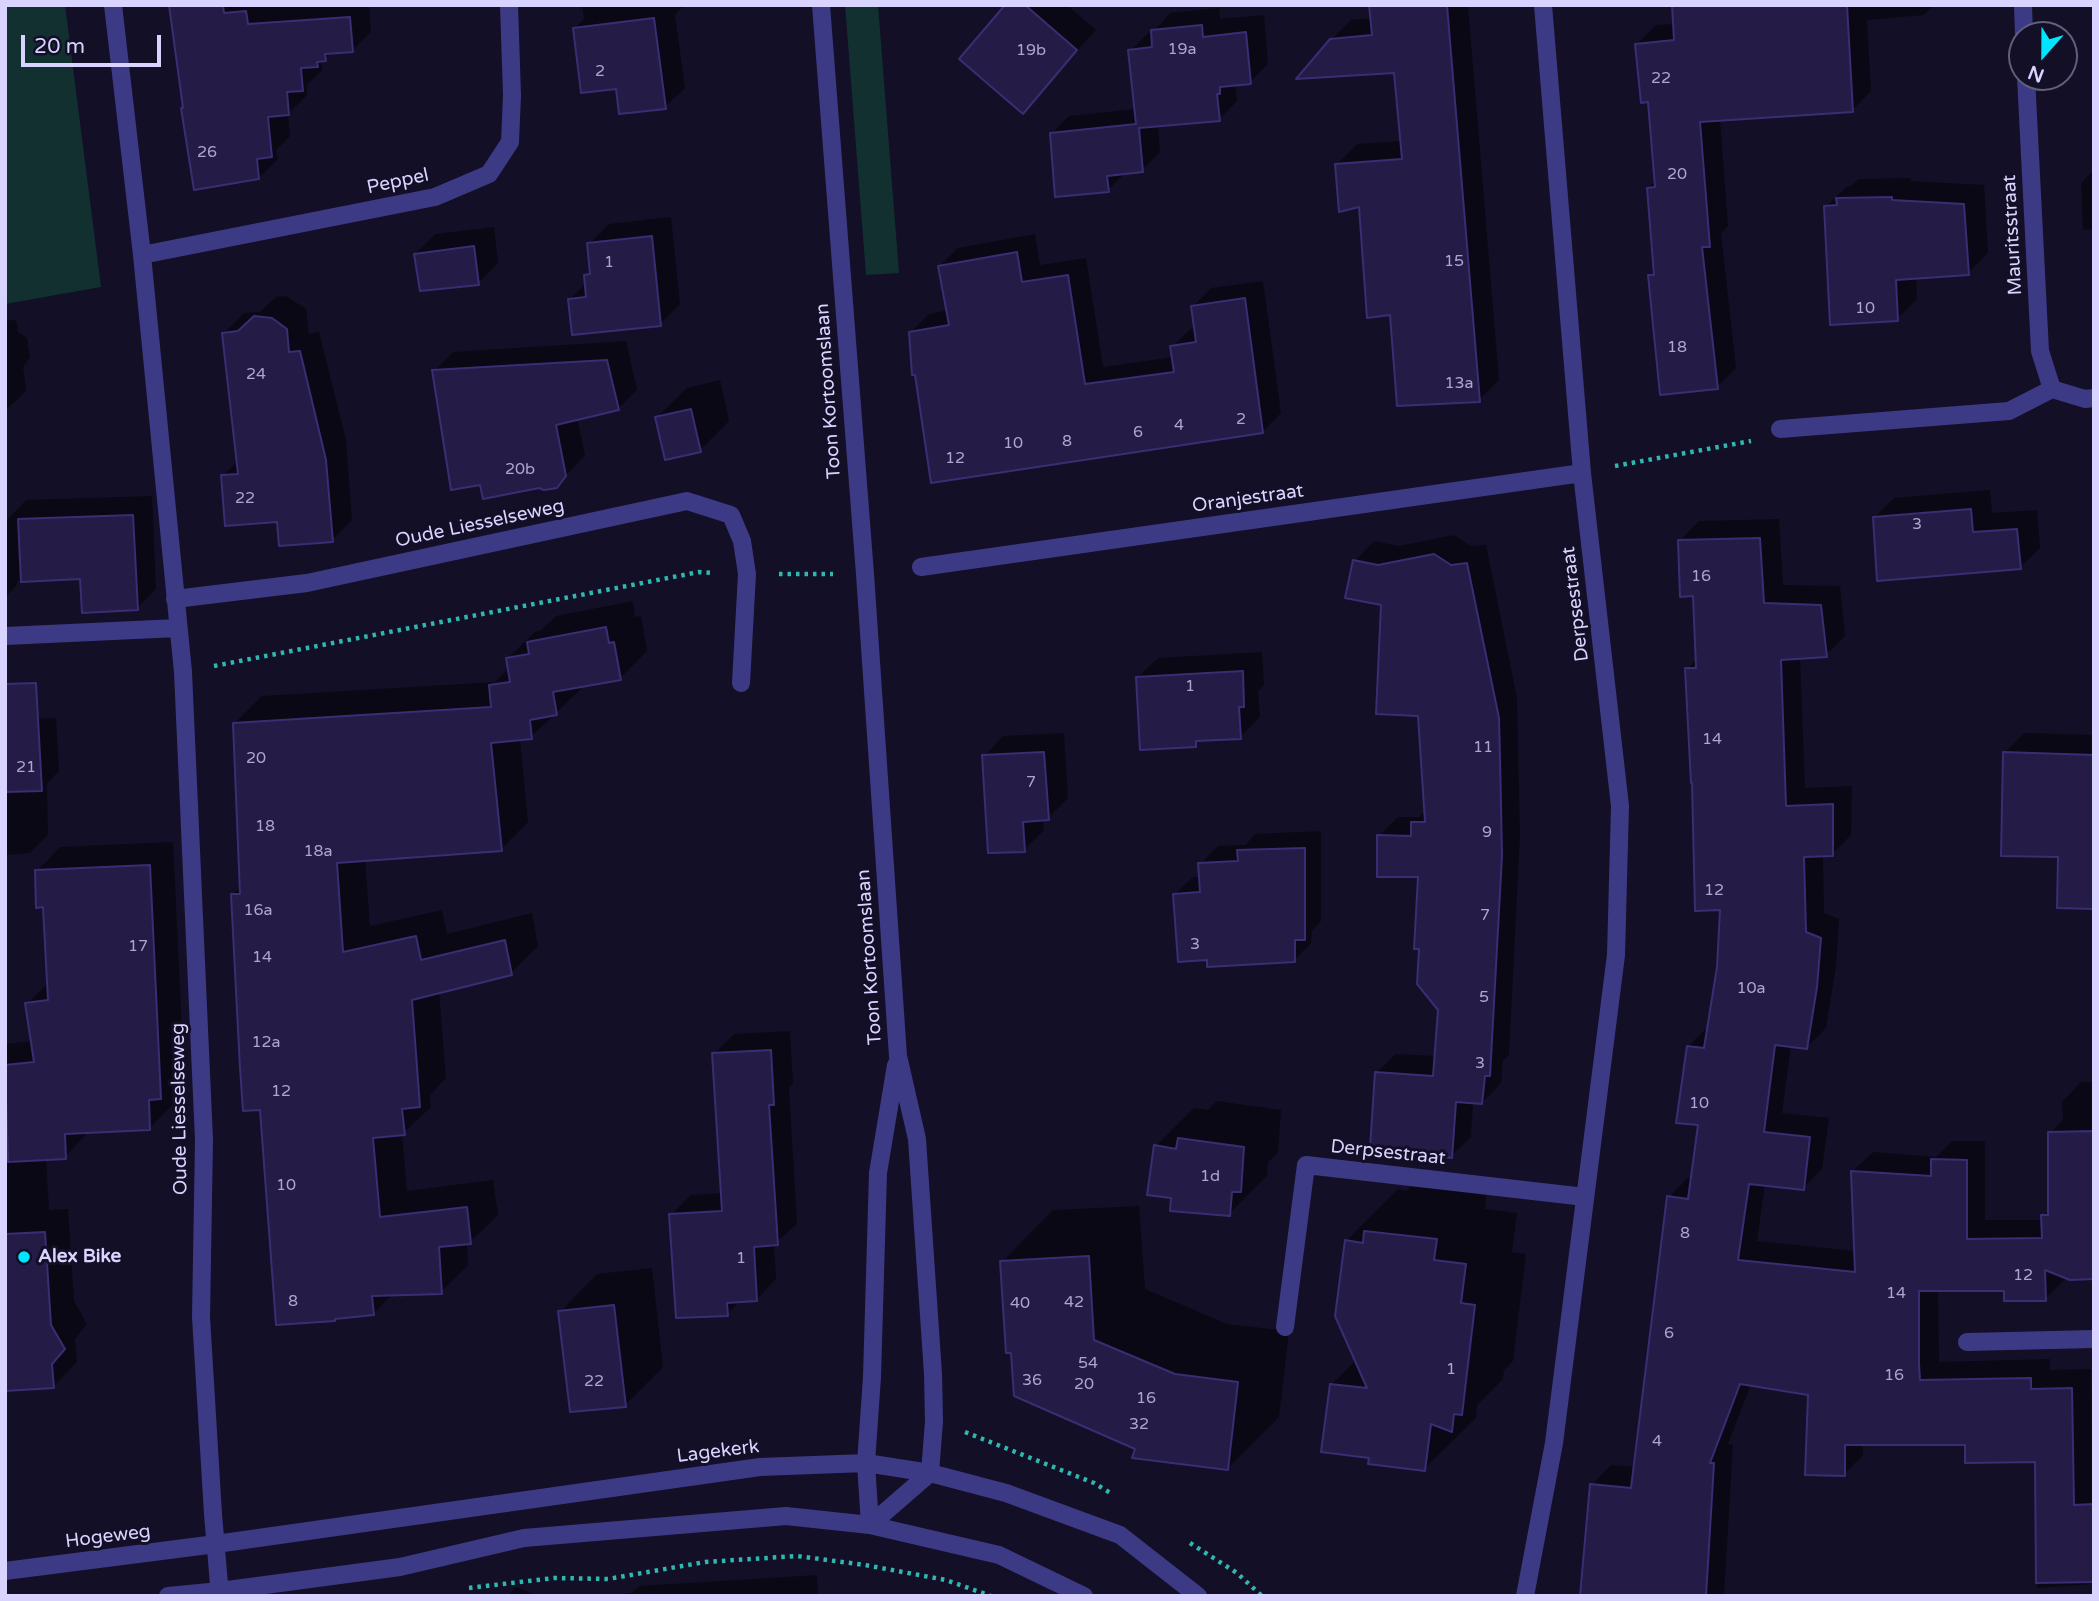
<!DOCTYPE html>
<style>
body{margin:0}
#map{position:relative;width:2099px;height:1601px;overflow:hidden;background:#130f26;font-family:"Varela Round",sans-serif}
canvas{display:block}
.frame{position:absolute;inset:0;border:7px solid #d9d4ff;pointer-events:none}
.north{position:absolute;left:2008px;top:21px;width:70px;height:70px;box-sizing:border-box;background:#130f26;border:2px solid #625e7d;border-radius:50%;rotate:201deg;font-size:19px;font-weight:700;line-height:28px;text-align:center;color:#d9d4ff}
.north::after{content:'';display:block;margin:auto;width:24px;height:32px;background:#00e5ff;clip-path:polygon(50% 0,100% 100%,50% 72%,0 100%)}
.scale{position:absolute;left:21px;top:35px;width:140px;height:32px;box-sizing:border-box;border:4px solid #d9d4ff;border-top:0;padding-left:9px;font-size:21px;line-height:24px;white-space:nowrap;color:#d9d4ff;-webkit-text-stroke:5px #130f26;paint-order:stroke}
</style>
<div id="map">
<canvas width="2099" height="1601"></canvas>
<div class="frame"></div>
<div class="north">N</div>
<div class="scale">20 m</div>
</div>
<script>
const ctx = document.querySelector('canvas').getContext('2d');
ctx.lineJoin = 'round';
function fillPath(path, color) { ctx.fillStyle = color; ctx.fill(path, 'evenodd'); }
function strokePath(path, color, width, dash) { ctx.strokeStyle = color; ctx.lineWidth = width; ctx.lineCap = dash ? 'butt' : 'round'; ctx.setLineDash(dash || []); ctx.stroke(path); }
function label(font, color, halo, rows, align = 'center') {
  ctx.font = font + ' "Varela Round",sans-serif'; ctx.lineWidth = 6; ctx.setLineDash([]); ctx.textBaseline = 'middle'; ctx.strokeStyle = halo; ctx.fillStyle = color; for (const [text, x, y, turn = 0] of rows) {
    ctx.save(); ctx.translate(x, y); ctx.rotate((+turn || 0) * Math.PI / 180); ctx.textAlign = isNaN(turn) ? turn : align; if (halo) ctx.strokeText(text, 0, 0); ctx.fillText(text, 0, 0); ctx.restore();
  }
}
const green = new Path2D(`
 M 5,5 L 65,5 L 101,287 L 5,304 Z
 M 845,5 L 878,5 L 899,273 L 866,275 Z`);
const shadow = new Path2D(`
 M 171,5 L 369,5 L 371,32 L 352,51 L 332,52 L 321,61 L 322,70 L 307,85 L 307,95 L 288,114 L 290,136 L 276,150 L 278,159 L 259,178 L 185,107 Z
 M 582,5 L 684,5 L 675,15 L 685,88 L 665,107 L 617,87 L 575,28 L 584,19 Z
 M 1008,5 L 1067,5 L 1096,30 L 1022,112 Z
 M 1371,5 L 1468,5 L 1499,380 L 1479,400 L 1392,313 L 1361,205 L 1337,164 L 1357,144 L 1402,141 L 1396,71 L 1331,40 L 1351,20 L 1372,18 Z
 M 1673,5 L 1934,5 L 1924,15 L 1867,20 L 1871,91 L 1852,110 L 1720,119 L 1728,226 L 1721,233 L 1736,368 L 1717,387 L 1650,276 L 1655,271 L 1648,188 L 1656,181 L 1649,100 L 1637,44 L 1656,25 L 1675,24 Z
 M 1219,8 L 1220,19 L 1264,15 L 1268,64 L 1250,82 L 1235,83 L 1237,101 L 1219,119 L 1158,124 L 1160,152 L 1142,170 L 1126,172 L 1108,190 L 1051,134 L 1069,116 L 1136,109 L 1130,51 L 1148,33 L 1153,32 L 1170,13 Z
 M 2094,170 L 2094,229 L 2083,230 L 2081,183 Z
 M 1911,178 L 1911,181 L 1984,185 L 1988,253 L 1968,273 L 1916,277 L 1917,299 L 1897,319 L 1826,207 L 1846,187 L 1851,186 L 1858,179 Z
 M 671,217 L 680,304 L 660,324 L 570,299 L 587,282 L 586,275 L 592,270 L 589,244 L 609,224 Z
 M 494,227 L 498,263 L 478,283 L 415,254 L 435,234 Z
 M 1035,234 L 1040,265 L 1086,258 L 1103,367 L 1173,357 L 1172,347 L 1190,329 L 1195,328 L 1193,307 L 1211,288 L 1263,281 L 1281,413 L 1262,432 L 932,481 L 911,332 L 929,314 L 948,310 L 940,266 L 958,248 Z
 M 286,296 L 306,309 L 309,334 L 319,332 L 346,440 L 352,520 L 332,540 L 279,520 L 223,475 L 238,461 L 224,333 L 244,313 L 260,312 L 276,297 Z
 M 16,320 L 18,332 L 27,338 L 30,357 L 23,367 L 26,391 L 5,411 L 5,321 Z
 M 626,341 L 637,390 L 618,409 L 577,418 L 585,455 L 556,486 L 482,483 L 434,371 L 453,352 Z
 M 720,380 L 729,421 L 700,450 L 657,417 L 687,388 Z
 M 1990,490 L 1992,513 L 2037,510 L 2040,548 L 2020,567 L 1874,518 L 1894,498 Z
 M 152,496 L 156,589 L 137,608 L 82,577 L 17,581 L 17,585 L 5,597 L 7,520 L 26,500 Z
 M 1779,519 L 1783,585 L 1840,586 L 1845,636 L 1826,655 L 1800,657 L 1805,788 L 1852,786 L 1851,835 L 1832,854 L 1823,855 L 1824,913 L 1839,919 L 1836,966 L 1826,1028 L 1807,1047 L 1791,1046 L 1782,1113 L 1829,1118 L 1822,1169 L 1803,1188 L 1765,1184 L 1757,1241 L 1856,1251 L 1853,1171 L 1873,1152 L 1936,1157 L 1952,1141 L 1985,1141 L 1985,1220 L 2043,1220 L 2043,1216 L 2050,1209 L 2050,1133 L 2063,1120 L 2062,1102 L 2081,1082 L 2093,1082 L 2094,1022 L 2094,1278 L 2065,1276 L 2065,1279 L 2045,1299 L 2005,1289 L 1938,1289 L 1939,1362 L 2050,1359 L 2050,1370 L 2091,1369 L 2094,1584 L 2037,1588 L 2037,1460 L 1966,1443 L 1863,1443 L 1863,1455 L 1844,1474 L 1810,1394 L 1751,1384 L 1728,1444 L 1733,1445 L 1724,1596 L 1581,1596 L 1592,1485 L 1611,1465 L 1635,1467 L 1669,1197 L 1688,1178 L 1693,1178 L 1700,1124 L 1688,1046 L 1708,1027 L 1718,968 L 1722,908 L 1694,781 L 1687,669 L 1698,658 L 1695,594 L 1680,541 L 1699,521 Z
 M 1454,535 L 1471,546 L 1486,545 L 1517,698 L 1520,836 L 1509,1055 L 1503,1061 L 1501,1083 L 1482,1103 L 1473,1102 L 1471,1137 L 1451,1156 L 1376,1073 L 1396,1054 L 1436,1056 L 1440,1010 L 1419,875 L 1379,836 L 1398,817 L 1419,817 L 1426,810 L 1419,714 L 1383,604 L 1355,561 L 1374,541 L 1399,546 Z
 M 633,601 L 635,617 L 641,616 L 647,651 L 620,678 L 584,686 L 531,737 L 520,738 L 528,822 L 501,849 L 365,859 L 370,926 L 442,910 L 447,934 L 532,913 L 538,946 L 511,973 L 439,991 L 446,1078 L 430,1095 L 431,1107 L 402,1134 L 407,1191 L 493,1180 L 498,1215 L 470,1242 L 467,1242 L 468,1265 L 441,1292 L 393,1294 L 373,1314 L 262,1108 L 233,895 L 241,886 L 235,723 L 262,696 L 495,682 L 509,668 L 507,659 L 535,632 L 541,630 L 556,616 Z
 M 1262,652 L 1264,685 L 1258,691 L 1260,717 L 1240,737 L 1201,739 L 1195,745 L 1138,677 L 1158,658 Z
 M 5,701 L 30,719 L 56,718 L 59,771 L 47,783 L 48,835 L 30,853 L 5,855 Z
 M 1064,733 L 1068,798 L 1048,818 L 1043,819 L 1044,830 L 1024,850 L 984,756 L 1003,736 Z
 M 2024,733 L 2094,735 L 2094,907 L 2060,855 L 2004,753 Z
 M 1321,831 L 1321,921 L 1312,931 L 1311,943 L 1294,960 L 1209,958 L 1175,894 L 1193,877 L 1201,877 L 1200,864 L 1218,846 L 1245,845 L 1256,834 Z
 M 173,842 L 184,1073 L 172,1085 L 173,1104 L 150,1128 L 89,1131 L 65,1157 L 46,1158 L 49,1210 L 68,1209 L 74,1301 L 87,1324 L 75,1339 L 77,1362 L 54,1386 L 5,1389 L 5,1044 L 32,1041 L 27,1004 L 48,983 L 44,906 L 37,871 L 60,847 Z
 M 790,1031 L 793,1083 L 789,1088 L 797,1224 L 774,1244 L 776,1279 L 757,1299 L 741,1300 L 727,1314 L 671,1215 L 691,1195 L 722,1193 L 714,1054 L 734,1034 Z
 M 1217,1101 L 1281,1110 L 1278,1153 L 1268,1162 L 1267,1176 L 1229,1214 L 1173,1197 L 1156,1146 L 1194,1108 L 1208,1110 Z
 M 1417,1180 L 1487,1188 L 1485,1209 L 1517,1213 L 1512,1252 L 1526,1254 L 1513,1361 L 1504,1370 L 1503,1379 L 1477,1405 L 1476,1418 L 1424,1469 L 1371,1456 L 1331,1385 L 1356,1360 L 1346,1241 L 1398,1189 L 1406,1191 Z
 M 1139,1206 L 1145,1289 L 1227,1324 L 1289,1331 L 1279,1417 L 1228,1468 L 1138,1448 L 1013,1352 L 1002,1262 L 1053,1210 Z
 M 652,1268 L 663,1367 L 625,1405 L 560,1312 L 597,1274 Z
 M 817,1575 L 818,1596 L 599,1596 L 631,1593 L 640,1586 Z
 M 516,1587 L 538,1596 L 508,1596 Z`);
const building = new Path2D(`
 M 169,5 L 223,5 L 224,13 L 246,11 L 248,24 L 350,17 L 353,52 L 325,54 L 326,61 L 317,62 L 318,67 L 301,68 L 303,91 L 287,92 L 289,115 L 268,117 L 272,157 L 257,159 L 259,179 L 194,190 L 181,108 L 183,108 Z
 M 1005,5 L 1025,5 L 1077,50 L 1023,114 L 959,59 Z
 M 1369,5 L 1447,5 L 1480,402 L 1397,406 L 1390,315 L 1367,318 L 1359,207 L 1339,212 L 1335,164 L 1402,159 L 1394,73 L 1296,79 L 1330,39 L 1372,35 Z
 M 1672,5 L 1847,5 L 1853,112 L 1700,122 L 1710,247 L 1702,247 L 1718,389 L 1660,395 L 1648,275 L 1654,275 L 1647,188 L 1655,187 L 1648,102 L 1641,103 L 1635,44 L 1674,40 Z
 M 654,18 L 666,109 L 619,114 L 616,89 L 581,93 L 573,28 Z
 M 1202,25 L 1203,37 L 1246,32 L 1251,84 L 1220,87 L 1220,94 L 1217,94 L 1220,121 L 1139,128 L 1143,172 L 1107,176 L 1109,192 L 1055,197 L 1050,133 L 1136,124 L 1128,50 L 1152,47 L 1151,30 Z
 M 1892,197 L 1892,200 L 1964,204 L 1969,275 L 1896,280 L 1898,321 L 1830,325 L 1824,206 L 1837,205 L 1836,198 Z
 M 652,236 L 661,326 L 572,335 L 568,299 L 586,297 L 584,275 L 590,274 L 587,243 Z
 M 474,246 L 479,285 L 420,291 L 414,254 Z
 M 1017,252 L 1022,282 L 1068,275 L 1085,384 L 1174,372 L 1170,346 L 1196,342 L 1191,306 L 1245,298 L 1263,433 L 931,483 L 915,375 L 912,375 L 909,332 L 949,325 L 938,266 Z
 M 254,316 L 272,318 L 287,329 L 289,352 L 300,351 L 326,460 L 333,542 L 279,546 L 277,522 L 225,526 L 221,475 L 238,474 L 222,333 L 238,331 Z
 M 607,360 L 619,410 L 556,425 L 566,476 L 557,488 L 544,490 L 539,488 L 483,499 L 480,485 L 451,490 L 432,370 Z
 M 691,409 L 701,452 L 665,460 L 655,417 Z
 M 1971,509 L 1973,532 L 2017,529 L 2021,569 L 1877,581 L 1873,517 Z
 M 133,515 L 138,610 L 82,613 L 80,579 L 21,582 L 18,519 Z
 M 1760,538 L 1764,603 L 1821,605 L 1827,657 L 1781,660 L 1786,806 L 1833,804 L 1833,856 L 1804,857 L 1806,932 L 1821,938 L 1817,987 L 1807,1049 L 1775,1045 L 1764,1132 L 1810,1137 L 1804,1190 L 1749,1184 L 1738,1260 L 1855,1272 L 1851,1171 L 1931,1176 L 1931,1159 L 1967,1160 L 1967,1239 L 2042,1238 L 2041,1215 L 2048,1215 L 2048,1132 L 2094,1131 L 2094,1279 L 2070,1280 L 2045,1270 L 2046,1301 L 2004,1301 L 2004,1291 L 1919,1291 L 1919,1364 L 1920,1380 L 2031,1378 L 2031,1389 L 2072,1388 L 2074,1505 L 2094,1504 L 2094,1582 L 2036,1583 L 2035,1462 L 1965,1463 L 1965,1445 L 1845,1445 L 1845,1476 L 1805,1475 L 1808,1395 L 1740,1384 L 1710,1463 L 1714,1463 L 1706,1596 L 1580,1596 L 1590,1484 L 1631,1488 L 1667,1196 L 1688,1199 L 1698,1125 L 1676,1123 L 1687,1046 L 1704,1048 L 1717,967 L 1720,910 L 1695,911 L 1692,783 L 1691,783 L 1685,668 L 1696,668 L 1693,596 L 1680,597 L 1678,540 Z
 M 1434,554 L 1451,565 L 1467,563 L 1499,718 L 1500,758 L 1502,856 L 1490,1076 L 1485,1076 L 1482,1104 L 1456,1102 L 1452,1158 L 1370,1148 L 1375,1072 L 1433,1076 L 1438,1010 L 1417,984 L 1419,949 L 1414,949 L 1418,877 L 1377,877 L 1377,835 L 1411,836 L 1411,822 L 1425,822 L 1418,716 L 1376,714 L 1381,605 L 1345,598 L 1353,560 L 1378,565 Z
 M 606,627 L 609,643 L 614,642 L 621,680 L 553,692 L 557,715 L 530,720 L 532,739 L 491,743 L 502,851 L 337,863 L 343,952 L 416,936 L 421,960 L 505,940 L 512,975 L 412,1000 L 420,1107 L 402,1109 L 405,1135 L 373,1138 L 380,1217 L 467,1207 L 471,1244 L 439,1247 L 442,1294 L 372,1296 L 374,1315 L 335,1319 L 335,1321 L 276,1325 L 260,1110 L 243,1111 L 240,1068 L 231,894 L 240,894 L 233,723 L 491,707 L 489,685 L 510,682 L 506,658 L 529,654 L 527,642 Z
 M 1243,671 L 1244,707 L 1239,707 L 1241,739 L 1196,741 L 1196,747 L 1140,750 L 1136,677 Z
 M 36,683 L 42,791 L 5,792 L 5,684 Z
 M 1044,752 L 1049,820 L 1023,822 L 1025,852 L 988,853 L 982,755 Z
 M 2003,752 L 2094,755 L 2094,909 L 2057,908 L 2058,857 L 2001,856 Z
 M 1305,848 L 1305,940 L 1295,940 L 1295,962 L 1207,967 L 1207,960 L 1178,962 L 1173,894 L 1200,892 L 1198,863 L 1238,861 L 1237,850 Z
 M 150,865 L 161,1099 L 149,1100 L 150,1130 L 65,1134 L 66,1159 L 8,1162 L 5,1065 L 34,1062 L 25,1003 L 48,1000 L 43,907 L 36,908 L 35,870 Z
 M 771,1050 L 774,1105 L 769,1105 L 778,1245 L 754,1247 L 757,1301 L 727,1303 L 728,1316 L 676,1318 L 669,1214 L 722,1211 L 712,1053 Z
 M 1178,1138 L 1244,1147 L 1241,1192 L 1232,1192 L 1230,1216 L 1170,1211 L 1171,1198 L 1147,1195 L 1154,1145 L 1176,1149 Z
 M 1364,1231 L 1437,1239 L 1434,1260 L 1466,1264 L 1461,1303 L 1475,1305 L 1462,1415 L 1454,1414 L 1452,1432 L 1431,1424 L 1425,1471 L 1368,1464 L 1369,1458 L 1321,1452 L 1330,1384 L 1367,1388 L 1335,1316 L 1345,1240 L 1363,1243 Z
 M 45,1232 L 51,1325 L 65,1349 L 52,1364 L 54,1388 L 5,1391 L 5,1234 Z
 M 1089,1256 L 1094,1340 L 1175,1374 L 1238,1382 L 1228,1470 L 1132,1458 L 1135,1449 L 1014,1396 L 1011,1353 L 1006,1353 L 1000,1261 Z
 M 614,1305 L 626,1407 L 570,1412 L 558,1311 Z`);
const path = new Path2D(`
 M 1615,466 L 1751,441
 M 779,574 L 833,574
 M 214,666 L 699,572 L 714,573
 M 965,1432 L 1094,1483 L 1112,1494
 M 1190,1543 L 1237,1573 L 1262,1596
 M 469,1588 L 554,1578 L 608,1579 L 705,1562 L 797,1556 L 865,1565 L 946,1580 L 991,1596`);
const minor = new Path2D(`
 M 113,5 L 142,255 L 183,672 L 204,1140 L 201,1317 L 213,1514 L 220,1596
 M 821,5 L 865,574 L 898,1056 L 917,1139 L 933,1374 L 934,1421 L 930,1473 L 870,1525
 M 2023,5 L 2024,35
 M 2026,77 L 2040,351 L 2052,389 L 2085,399 L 2094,398
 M 142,255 L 435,197 L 489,174 L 510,142 L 512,95 L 509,5
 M 1780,429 L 2009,411 L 2052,389
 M 921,567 L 1582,473
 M 175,599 L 307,583 L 687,501 L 731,515 L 742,541 L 747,574 L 741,683
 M 5,636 L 178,628
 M 1285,1327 L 1306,1165 L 1585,1197
 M 1967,1342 L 2094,1339
 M 870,1525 L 866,1463 L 872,1377 L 878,1173 L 896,1065
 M 5,1571 L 216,1544 L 760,1467 L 866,1463 L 930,1473 L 1006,1493 L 1120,1535 L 1198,1596
 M 168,1596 L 220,1591 L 400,1567 L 524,1538 L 786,1516 L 870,1525 L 999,1555 L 1084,1596
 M 1525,1596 L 1554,1443 L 1616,955 L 1620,806 L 1582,473 L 1543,5`);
const markers = [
 [24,1257,7,"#00e5ff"]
];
const numberNames = [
 ["19a",1182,50],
 ["19b",1031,51],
 ["2",600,72],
 ["22",1661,79],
 ["26",207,153],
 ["20",1677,175],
 ["15",1454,262],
 ["1",609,263],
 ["10",1865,309],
 ["18",1677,348],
 ["24",256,375],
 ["13a",1459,384],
 ["2",1241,420],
 ["4",1179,426],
 ["6",1138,433],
 ["8",1067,442],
 ["10",1013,444],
 ["12",955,459],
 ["20b",520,470],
 ["22",245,499],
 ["3",1917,525],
 ["16",1701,577],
 ["1",1190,687],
 ["14",1712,740],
 ["11",1483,748],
 ["20",256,759],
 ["21",26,768],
 ["7",1031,783],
 ["18",265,827],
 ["9",1487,833],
 ["18a",318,852],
 ["12",1714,891],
 ["16a",258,911],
 ["7",1485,916],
 ["3",1195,945],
 ["17",138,947],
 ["14",262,958],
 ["10a",1751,989],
 ["5",1484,998],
 ["12a",266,1043],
 ["3",1480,1064],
 ["12",281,1092],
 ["10",1699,1104],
 ["1d",1210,1177],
 ["10",286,1186],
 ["8",1685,1234],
 ["1",741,1259],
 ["12",2023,1276],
 ["14",1896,1294],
 ["8",293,1302],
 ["42",1074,1303],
 ["40",1020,1304],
 ["6",1669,1334],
 ["54",1088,1364],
 ["1",1451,1370],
 ["16",1894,1376],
 ["36",1032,1381],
 ["22",594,1382],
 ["20",1084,1385],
 ["16",1146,1399],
 ["32",1139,1425],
 ["4",1657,1442]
];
const streetNames = [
 ["Peppel",398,182,-12],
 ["Mauritsstraat",2013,235,-93],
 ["Toon Kortoomslaan",829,391,-94],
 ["Oranjestraat",1248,499,-8],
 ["Oude Liesselseweg",480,524,-12],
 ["Derpsestraat",1576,604,-97],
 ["Toon Kortoomslaan",870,957,-94],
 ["Oude Liesselseweg",180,1109,-91],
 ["Derpsestraat",1388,1153,6],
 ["Lagekerk",718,1452,-7],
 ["Hogeweg",108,1537,-7]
];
const poiNames = [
 ["Alex Bike",38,1257]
];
fillPath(green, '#12302f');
fillPath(shadow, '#0007');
fillPath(building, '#241b47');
strokePath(building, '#3b2d73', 2);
strokePath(path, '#2fb8b0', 4.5, [3.5, 5]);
strokePath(minor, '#3d3a85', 18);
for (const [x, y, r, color] of markers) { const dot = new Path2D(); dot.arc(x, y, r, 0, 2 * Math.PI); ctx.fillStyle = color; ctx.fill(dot); strokePath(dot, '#130f26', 2.5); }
label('16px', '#aca6d1', null, numberNames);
label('19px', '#d9d4ff', '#130f26', streetNames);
label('bold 19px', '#d9d4ff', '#130f26', poiNames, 'left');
</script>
